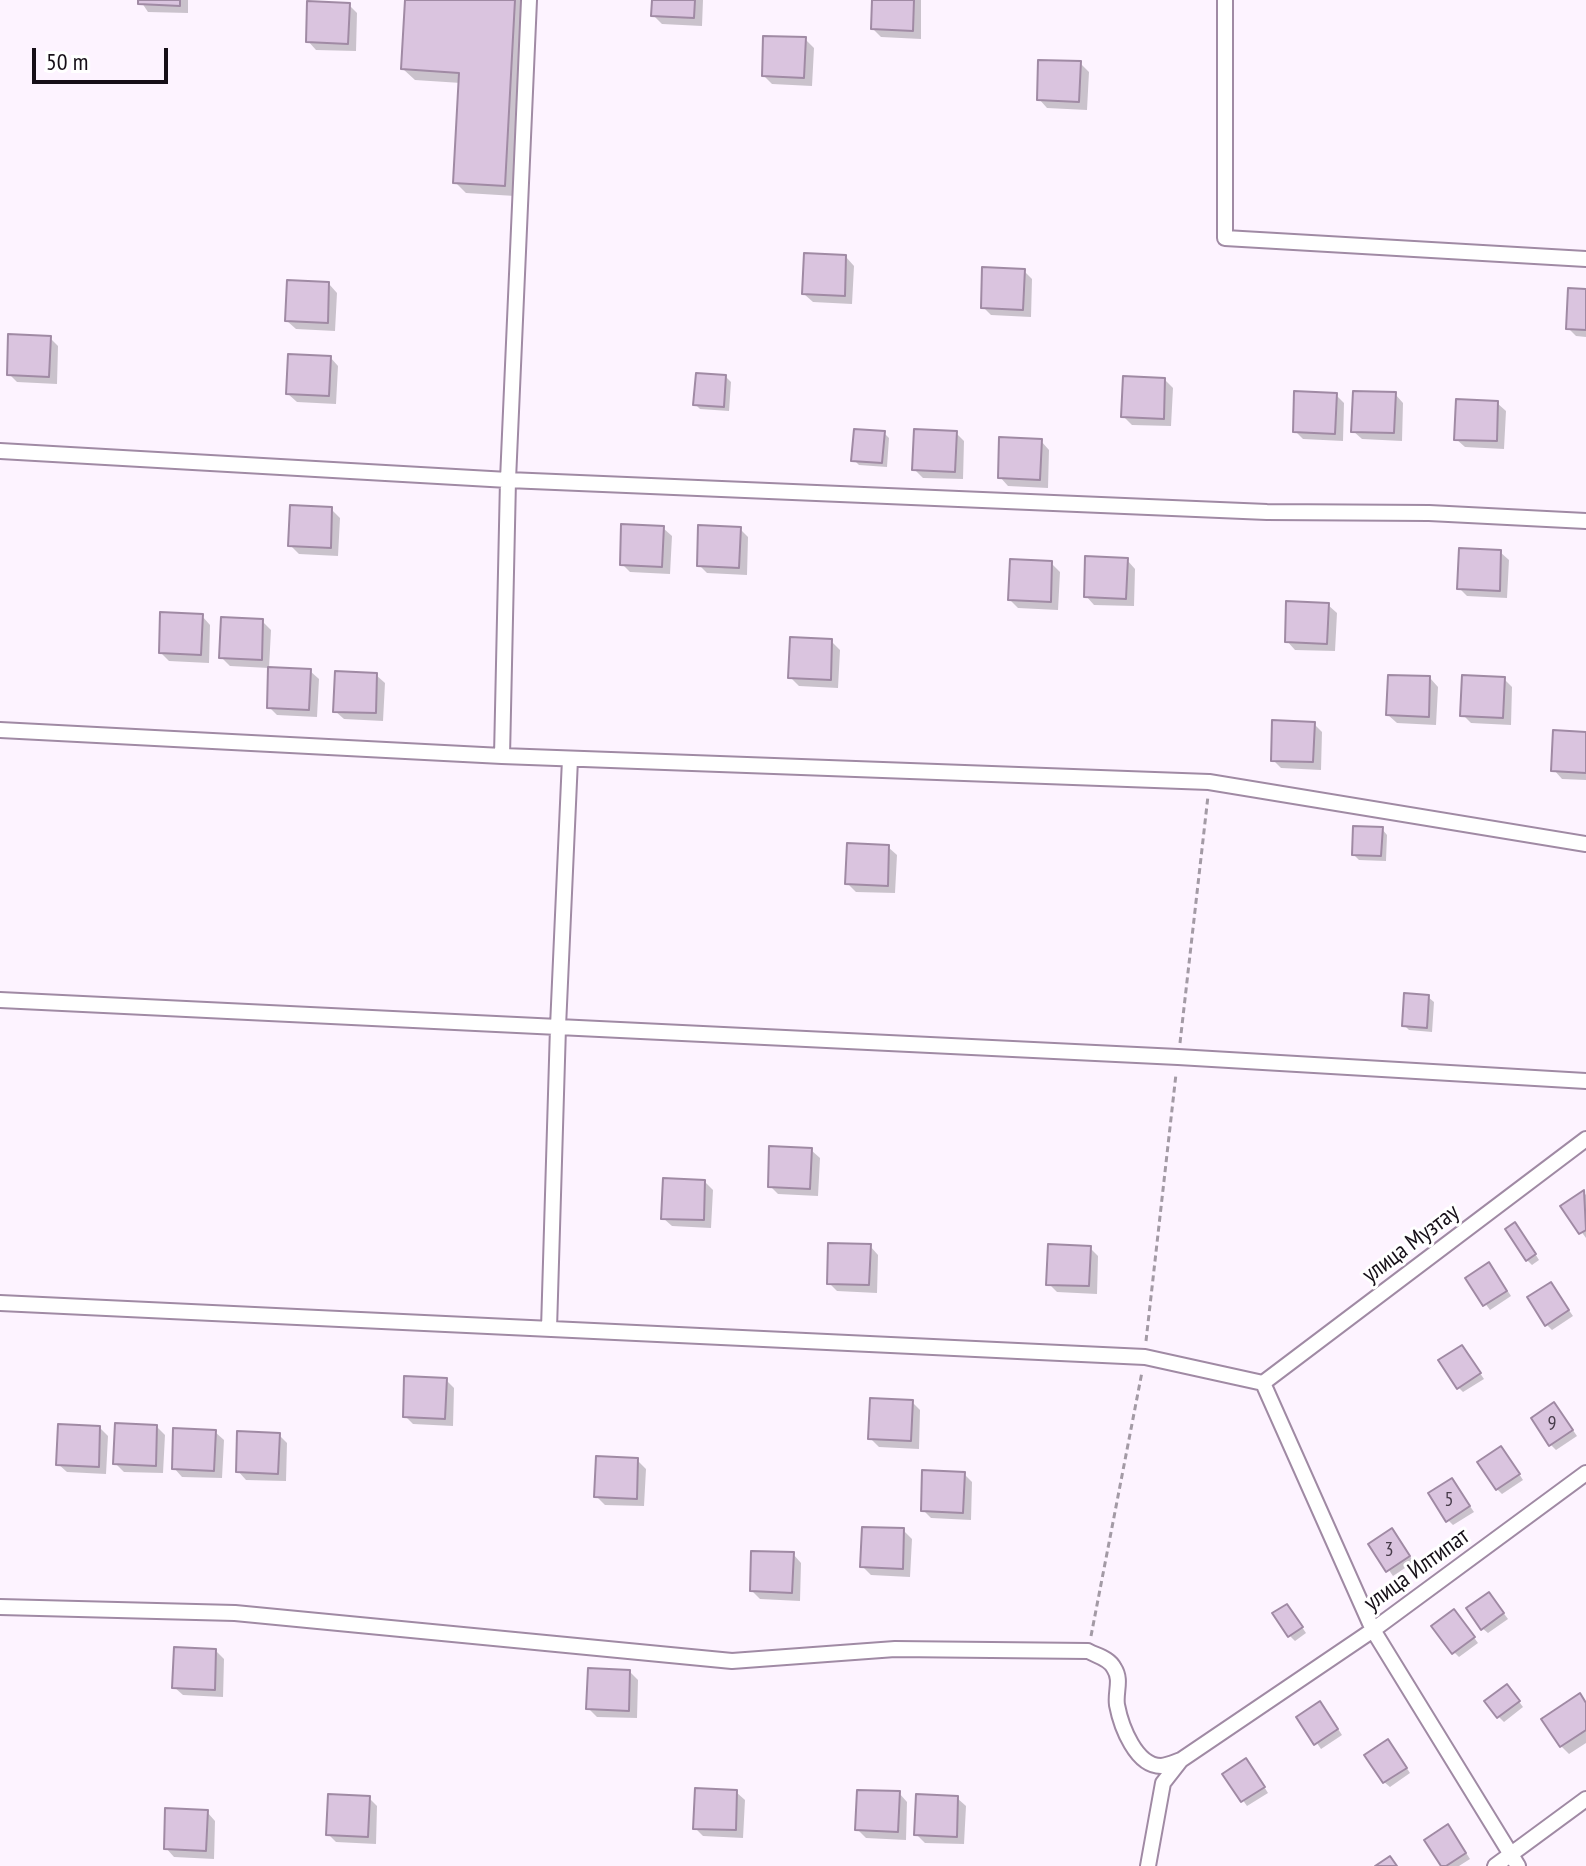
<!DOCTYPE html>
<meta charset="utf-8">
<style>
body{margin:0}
#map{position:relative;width:1586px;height:1866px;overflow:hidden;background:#fdf3ff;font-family:"PT Sans Narrow",sans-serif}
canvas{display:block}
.scale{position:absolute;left:32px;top:48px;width:136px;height:36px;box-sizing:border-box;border:4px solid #160f18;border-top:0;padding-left:10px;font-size:24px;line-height:28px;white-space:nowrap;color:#160f18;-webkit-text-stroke:6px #fff;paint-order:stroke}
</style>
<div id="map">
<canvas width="1586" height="1866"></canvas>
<div class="scale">50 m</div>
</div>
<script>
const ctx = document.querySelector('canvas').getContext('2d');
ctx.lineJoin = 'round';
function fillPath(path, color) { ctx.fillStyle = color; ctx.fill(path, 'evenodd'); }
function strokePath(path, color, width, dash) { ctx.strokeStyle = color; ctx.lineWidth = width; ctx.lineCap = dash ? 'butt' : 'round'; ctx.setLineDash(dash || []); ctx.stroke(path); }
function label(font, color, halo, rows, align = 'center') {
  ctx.font = font + ' "PT Sans Narrow",sans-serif'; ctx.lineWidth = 6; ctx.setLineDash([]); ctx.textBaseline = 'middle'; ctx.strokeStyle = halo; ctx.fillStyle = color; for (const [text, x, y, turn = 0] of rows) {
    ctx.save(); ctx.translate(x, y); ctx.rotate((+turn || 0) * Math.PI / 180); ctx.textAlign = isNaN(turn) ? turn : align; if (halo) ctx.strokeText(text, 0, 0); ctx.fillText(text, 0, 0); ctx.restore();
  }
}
const shadow = new Path2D(`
 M 140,0 L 188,0 L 188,13 L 148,12 Z
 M 407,0 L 527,0 L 515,196 L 466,193 L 455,182 L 461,83 L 415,80 L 403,69 Z
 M 654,0 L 703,0 L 702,26 L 662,24 L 653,15 Z
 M 874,0 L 921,0 L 921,39 L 881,37 L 873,29 Z
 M 349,5 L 357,13 L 356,51 L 316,50 L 308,41 Z
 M 805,39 L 814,48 L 812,86 L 772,84 L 764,76 Z
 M 1080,63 L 1089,72 L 1087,110 L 1047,108 L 1039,99 Z
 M 846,257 L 854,266 L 852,304 L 813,302 L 804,294 Z
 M 1024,271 L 1032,279 L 1031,317 L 991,315 L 983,307 Z
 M 329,284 L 337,293 L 335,331 L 296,329 L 287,321 Z
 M 1586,291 L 1586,337 L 1576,336 L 1568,328 Z
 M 50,338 L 58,346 L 57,384 L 17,382 L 9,374 Z
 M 330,357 L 338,366 L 336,404 L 297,402 L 288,394 Z
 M 726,377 L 731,382 L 729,411 L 700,409 L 695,404 Z
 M 1165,380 L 1173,388 L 1171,426 L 1132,425 L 1123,416 Z
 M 1395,394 L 1403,403 L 1402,441 L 1362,439 L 1353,431 Z
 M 1336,395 L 1344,403 L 1343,441 L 1303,439 L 1295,431 Z
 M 1497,403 L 1506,411 L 1504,449 L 1465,447 L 1456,439 Z
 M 884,433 L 889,438 L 887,467 L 859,465 L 854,460 Z
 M 956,433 L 964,441 L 963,479 L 923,478 L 914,469 Z
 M 1041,441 L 1049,450 L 1048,488 L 1008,486 L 1000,477 Z
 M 331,509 L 340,518 L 338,556 L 299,554 L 290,545 Z
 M 663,528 L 672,536 L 670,574 L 630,572 L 622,564 Z
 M 740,529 L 748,537 L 747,575 L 707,573 L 699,565 Z
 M 1500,552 L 1509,560 L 1507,598 L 1467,596 L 1459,588 Z
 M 1127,560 L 1135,569 L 1134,606 L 1094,605 L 1086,596 Z
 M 1051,563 L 1060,572 L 1058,610 L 1018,608 L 1010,600 Z
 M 1328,605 L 1337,613 L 1335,651 L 1295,650 L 1287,641 Z
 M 202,616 L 210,625 L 209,663 L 169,661 L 161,653 Z
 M 262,621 L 271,630 L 269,668 L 230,666 L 221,657 Z
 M 831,641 L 840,650 L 838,688 L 799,686 L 790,677 Z
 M 310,671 L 319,679 L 317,717 L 277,715 L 269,707 Z
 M 376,675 L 385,683 L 383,721 L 344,719 L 335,711 Z
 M 1430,678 L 1438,687 L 1436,725 L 1397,723 L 1388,715 Z
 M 1504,679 L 1512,687 L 1511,725 L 1471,723 L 1463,715 Z
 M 1314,724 L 1322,732 L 1321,770 L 1281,768 L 1273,760 Z
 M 1586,734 L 1586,780 L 1562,779 L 1554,770 Z
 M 1382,829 L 1387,835 L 1386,861 L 1359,860 L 1354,855 Z
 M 888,847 L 897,855 L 895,893 L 856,892 L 847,883 Z
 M 1428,997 L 1434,1002 L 1432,1032 L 1409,1030 L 1404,1025 Z
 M 811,1150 L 820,1158 L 818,1196 L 778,1194 L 770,1186 Z
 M 705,1182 L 713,1190 L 711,1228 L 672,1226 L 663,1218 Z
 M 1584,1193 L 1586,1195 L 1586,1238 L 1563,1207 Z
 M 1520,1230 L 1539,1260 L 1532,1265 L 1527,1260 Z
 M 870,1246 L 878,1255 L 877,1293 L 837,1291 L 829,1283 Z
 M 1090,1248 L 1098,1256 L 1097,1294 L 1057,1292 L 1049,1284 Z
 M 1494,1270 L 1511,1296 L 1490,1310 L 1467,1279 Z
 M 1555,1290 L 1573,1316 L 1552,1330 L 1547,1325 Z
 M 1462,1347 L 1484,1379 L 1463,1392 L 1458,1387 Z
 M 446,1380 L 454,1388 L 453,1426 L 413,1424 L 405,1416 Z
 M 912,1402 L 920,1410 L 919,1449 L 879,1447 L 870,1438 Z
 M 1559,1410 L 1577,1436 L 1556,1450 L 1551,1445 Z
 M 157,1427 L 165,1435 L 163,1473 L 124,1472 L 115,1463 Z
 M 100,1428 L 108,1436 L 106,1474 L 67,1472 L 58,1464 Z
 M 215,1432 L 224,1440 L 222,1478 L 182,1477 L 174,1468 Z
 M 279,1435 L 287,1443 L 286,1481 L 246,1480 L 238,1471 Z
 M 1506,1454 L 1523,1480 L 1502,1494 L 1497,1489 Z
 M 637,1460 L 646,1469 L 644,1506 L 605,1505 L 596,1496 Z
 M 964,1474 L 972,1482 L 971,1520 L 931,1518 L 923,1510 Z
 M 1452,1480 L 1474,1512 L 1453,1525 L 1448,1520 Z
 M 903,1530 L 912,1539 L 910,1577 L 871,1575 L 862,1566 Z
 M 1396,1536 L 1414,1562 L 1393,1576 L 1371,1544 Z
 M 793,1554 L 801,1563 L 800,1601 L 760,1599 L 752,1591 Z
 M 1494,1600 L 1508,1619 L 1488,1633 L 1482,1628 Z
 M 1291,1611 L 1306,1633 L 1295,1641 L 1290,1636 Z
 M 1459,1617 L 1478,1643 L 1459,1657 L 1454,1652 Z
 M 216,1651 L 224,1659 L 223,1697 L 183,1695 L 174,1687 Z
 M 630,1672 L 638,1680 L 637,1718 L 597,1717 L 588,1708 Z
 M 1512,1692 L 1523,1707 L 1504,1722 L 1499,1717 Z
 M 1580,1696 L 1586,1702 L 1586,1743 L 1569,1754 L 1561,1746 Z
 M 1325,1709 L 1342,1735 L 1321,1749 L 1299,1717 Z
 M 1393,1747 L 1410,1773 L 1390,1787 L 1384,1782 Z
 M 1251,1766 L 1268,1793 L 1247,1806 L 1225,1775 Z
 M 736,1792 L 745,1800 L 743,1838 L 703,1836 L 695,1828 Z
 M 899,1793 L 907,1802 L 906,1840 L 866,1838 L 858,1830 Z
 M 369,1798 L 377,1806 L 376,1844 L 336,1842 L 328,1834 Z
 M 957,1798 L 966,1806 L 964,1844 L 925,1843 L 916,1834 Z
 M 207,1812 L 215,1821 L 214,1859 L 174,1857 L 166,1848 Z
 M 1453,1832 L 1470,1859 L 1459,1866 L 1443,1866 Z`);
const building = new Path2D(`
 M 138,0 L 180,0 L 180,6 L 138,4 Z
 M 405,0 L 515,0 L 505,186 L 453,183 L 459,73 L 401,69 Z
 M 652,0 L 695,0 L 694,18 L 651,16 Z
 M 872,0 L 914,0 L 913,31 L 871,29 Z
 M 307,1 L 350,3 L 348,44 L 306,42 Z
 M 763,36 L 806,37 L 804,78 L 762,76 Z
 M 1038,60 L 1081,61 L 1079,102 L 1037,100 Z
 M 804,253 L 846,255 L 845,296 L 802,294 Z
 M 982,267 L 1025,269 L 1023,310 L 981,308 Z
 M 287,280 L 329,282 L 328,323 L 285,321 Z
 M 1568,288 L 1586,289 L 1586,330 L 1566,329 Z
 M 8,334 L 51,336 L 49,377 L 7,375 Z
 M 288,354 L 331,356 L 329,396 L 286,394 Z
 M 696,373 L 726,375 L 724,407 L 693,405 Z
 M 1123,376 L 1165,378 L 1164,419 L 1121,417 Z
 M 1294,391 L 1337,393 L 1335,434 L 1293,432 Z
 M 1353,391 L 1396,392 L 1394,433 L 1351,432 Z
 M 1456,399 L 1498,401 L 1497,441 L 1454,440 Z
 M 854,429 L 885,431 L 882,463 L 851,461 Z
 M 914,429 L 957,431 L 955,472 L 912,470 Z
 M 999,437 L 1042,439 L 1040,480 L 998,478 Z
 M 290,505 L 332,507 L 331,548 L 288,546 Z
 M 621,524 L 664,526 L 662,567 L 620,565 Z
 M 698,525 L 741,527 L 739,568 L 697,566 Z
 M 1459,548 L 1501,550 L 1500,591 L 1457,589 Z
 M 1085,556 L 1128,558 L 1126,599 L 1084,597 Z
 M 1010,559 L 1052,561 L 1051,602 L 1008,600 Z
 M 1286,601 L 1329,603 L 1327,644 L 1285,642 Z
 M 160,612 L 203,614 L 201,655 L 159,653 Z
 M 221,617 L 263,619 L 262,660 L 219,658 Z
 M 790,637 L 832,639 L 831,680 L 788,678 Z
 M 268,667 L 311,669 L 309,710 L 267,708 Z
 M 335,671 L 377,673 L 376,713 L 333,712 Z
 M 1388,675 L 1430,676 L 1429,717 L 1386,715 Z
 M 1462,675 L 1505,677 L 1503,718 L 1460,716 Z
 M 1272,720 L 1315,722 L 1313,762 L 1271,761 Z
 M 1553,730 L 1586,732 L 1586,773 L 1551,771 Z
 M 1353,826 L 1383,827 L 1381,856 L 1352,855 Z
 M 847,843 L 889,845 L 888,886 L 845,884 Z
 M 1404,993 L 1429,995 L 1427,1028 L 1402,1026 Z
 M 769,1146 L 812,1148 L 810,1189 L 768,1187 Z
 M 663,1178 L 705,1180 L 704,1220 L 661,1219 Z
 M 1584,1190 L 1586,1230 L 1579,1234 L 1560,1206 Z
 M 1515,1222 L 1536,1254 L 1526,1261 L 1505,1229 Z
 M 828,1243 L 871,1244 L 869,1285 L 827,1284 Z
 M 1048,1244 L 1091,1246 L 1089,1286 L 1046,1285 Z
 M 1489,1262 L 1507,1291 L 1483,1306 L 1465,1278 Z
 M 1551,1282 L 1569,1310 L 1545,1326 L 1527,1297 Z
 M 1462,1345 L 1481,1373 L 1457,1389 L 1438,1360 Z
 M 404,1376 L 447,1378 L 445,1419 L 403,1417 Z
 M 870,1398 L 913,1400 L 911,1441 L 868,1439 Z
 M 1554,1402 L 1573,1430 L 1549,1446 L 1531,1418 Z
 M 115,1423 L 157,1425 L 156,1466 L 113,1464 Z
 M 58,1424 L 100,1426 L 99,1467 L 56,1465 Z
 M 173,1428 L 216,1430 L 214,1471 L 172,1469 Z
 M 237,1431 L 280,1433 L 278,1474 L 236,1472 Z
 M 1501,1446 L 1520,1474 L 1496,1490 L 1477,1462 Z
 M 596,1456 L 638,1458 L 637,1499 L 594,1497 Z
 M 922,1470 L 965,1472 L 963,1513 L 921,1511 Z
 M 1452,1478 L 1470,1506 L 1446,1522 L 1428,1493 Z
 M 862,1527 L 904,1528 L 903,1569 L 860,1567 Z
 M 1392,1528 L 1410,1556 L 1386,1572 L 1368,1544 Z
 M 751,1551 L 794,1552 L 792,1593 L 750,1591 Z
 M 1489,1592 L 1504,1613 L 1481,1630 L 1466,1608 Z
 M 1287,1604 L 1303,1627 L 1288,1637 L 1272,1613 Z
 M 1454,1609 L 1475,1637 L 1452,1654 L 1431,1626 Z
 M 174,1647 L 216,1649 L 215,1690 L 172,1688 Z
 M 588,1668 L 630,1670 L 629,1711 L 586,1709 Z
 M 1507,1684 L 1520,1701 L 1497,1718 L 1484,1701 Z
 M 1580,1693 L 1586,1703 L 1586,1730 L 1560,1747 L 1541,1719 Z
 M 1320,1701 L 1338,1729 L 1314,1745 L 1296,1717 Z
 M 1388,1739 L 1407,1768 L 1383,1783 L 1364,1755 Z
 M 1246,1758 L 1265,1787 L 1241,1802 L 1222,1774 Z
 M 695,1788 L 737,1790 L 736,1830 L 693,1829 Z
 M 857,1790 L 900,1791 L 898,1832 L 855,1830 Z
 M 328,1794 L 370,1796 L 368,1837 L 326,1835 Z
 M 916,1794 L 958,1796 L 957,1837 L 914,1835 Z
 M 165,1808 L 208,1810 L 206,1851 L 164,1849 Z
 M 1448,1824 L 1466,1853 L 1446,1866 L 1441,1866 L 1424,1840 Z
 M 1390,1856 L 1397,1866 L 1375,1866 Z`);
const path = new Path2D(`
 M 1180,1043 L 1208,796
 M 1146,1341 L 1176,1074
 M 1091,1636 L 1142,1372`);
const minor = new Path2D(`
 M 1225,0 L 1225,238 L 1586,259
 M 0,451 L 508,480 L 1267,512 L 1429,513 L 1586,521
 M 0,730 L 502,756 L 1209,782 L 1586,844
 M 502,756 L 508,480 L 529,0
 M 0,1000 L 1178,1057 L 1586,1081
 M 0,1303 L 1145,1357 L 1263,1383
 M 549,1329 L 558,1027 L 570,759
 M 1263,1383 L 1373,1630 L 1518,1866
 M 1263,1383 L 1586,1139
 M 0,1607 L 235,1613 L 732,1661 L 895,1649 L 1088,1651 C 1097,1656 1109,1658 1114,1668 C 1122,1680 1115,1692 1117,1705 C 1121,1726 1136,1767 1162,1766 C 1168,1765 1175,1762 1181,1760
 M 1148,1866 L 1163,1783 L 1181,1760 L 1373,1630 L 1586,1473
 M 1495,1866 L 1586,1799`);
const numberNames = [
 ["9",1552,1424],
 ["5",1449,1500],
 ["3",1389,1550]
];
const streetNames = [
 ["улица Музтау",1411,1244,-37],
 ["улица Илтипат",1417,1570,-36]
];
fillPath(shadow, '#0003');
fillPath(building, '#dac4df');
strokePath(building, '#a08aa4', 2);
strokePath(minor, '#a08aa4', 18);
strokePath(path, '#a39aa5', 3, [6, 4]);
strokePath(minor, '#fff', 14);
label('20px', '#473c4a', null, numberNames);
label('24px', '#160f18', '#fff', streetNames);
</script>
